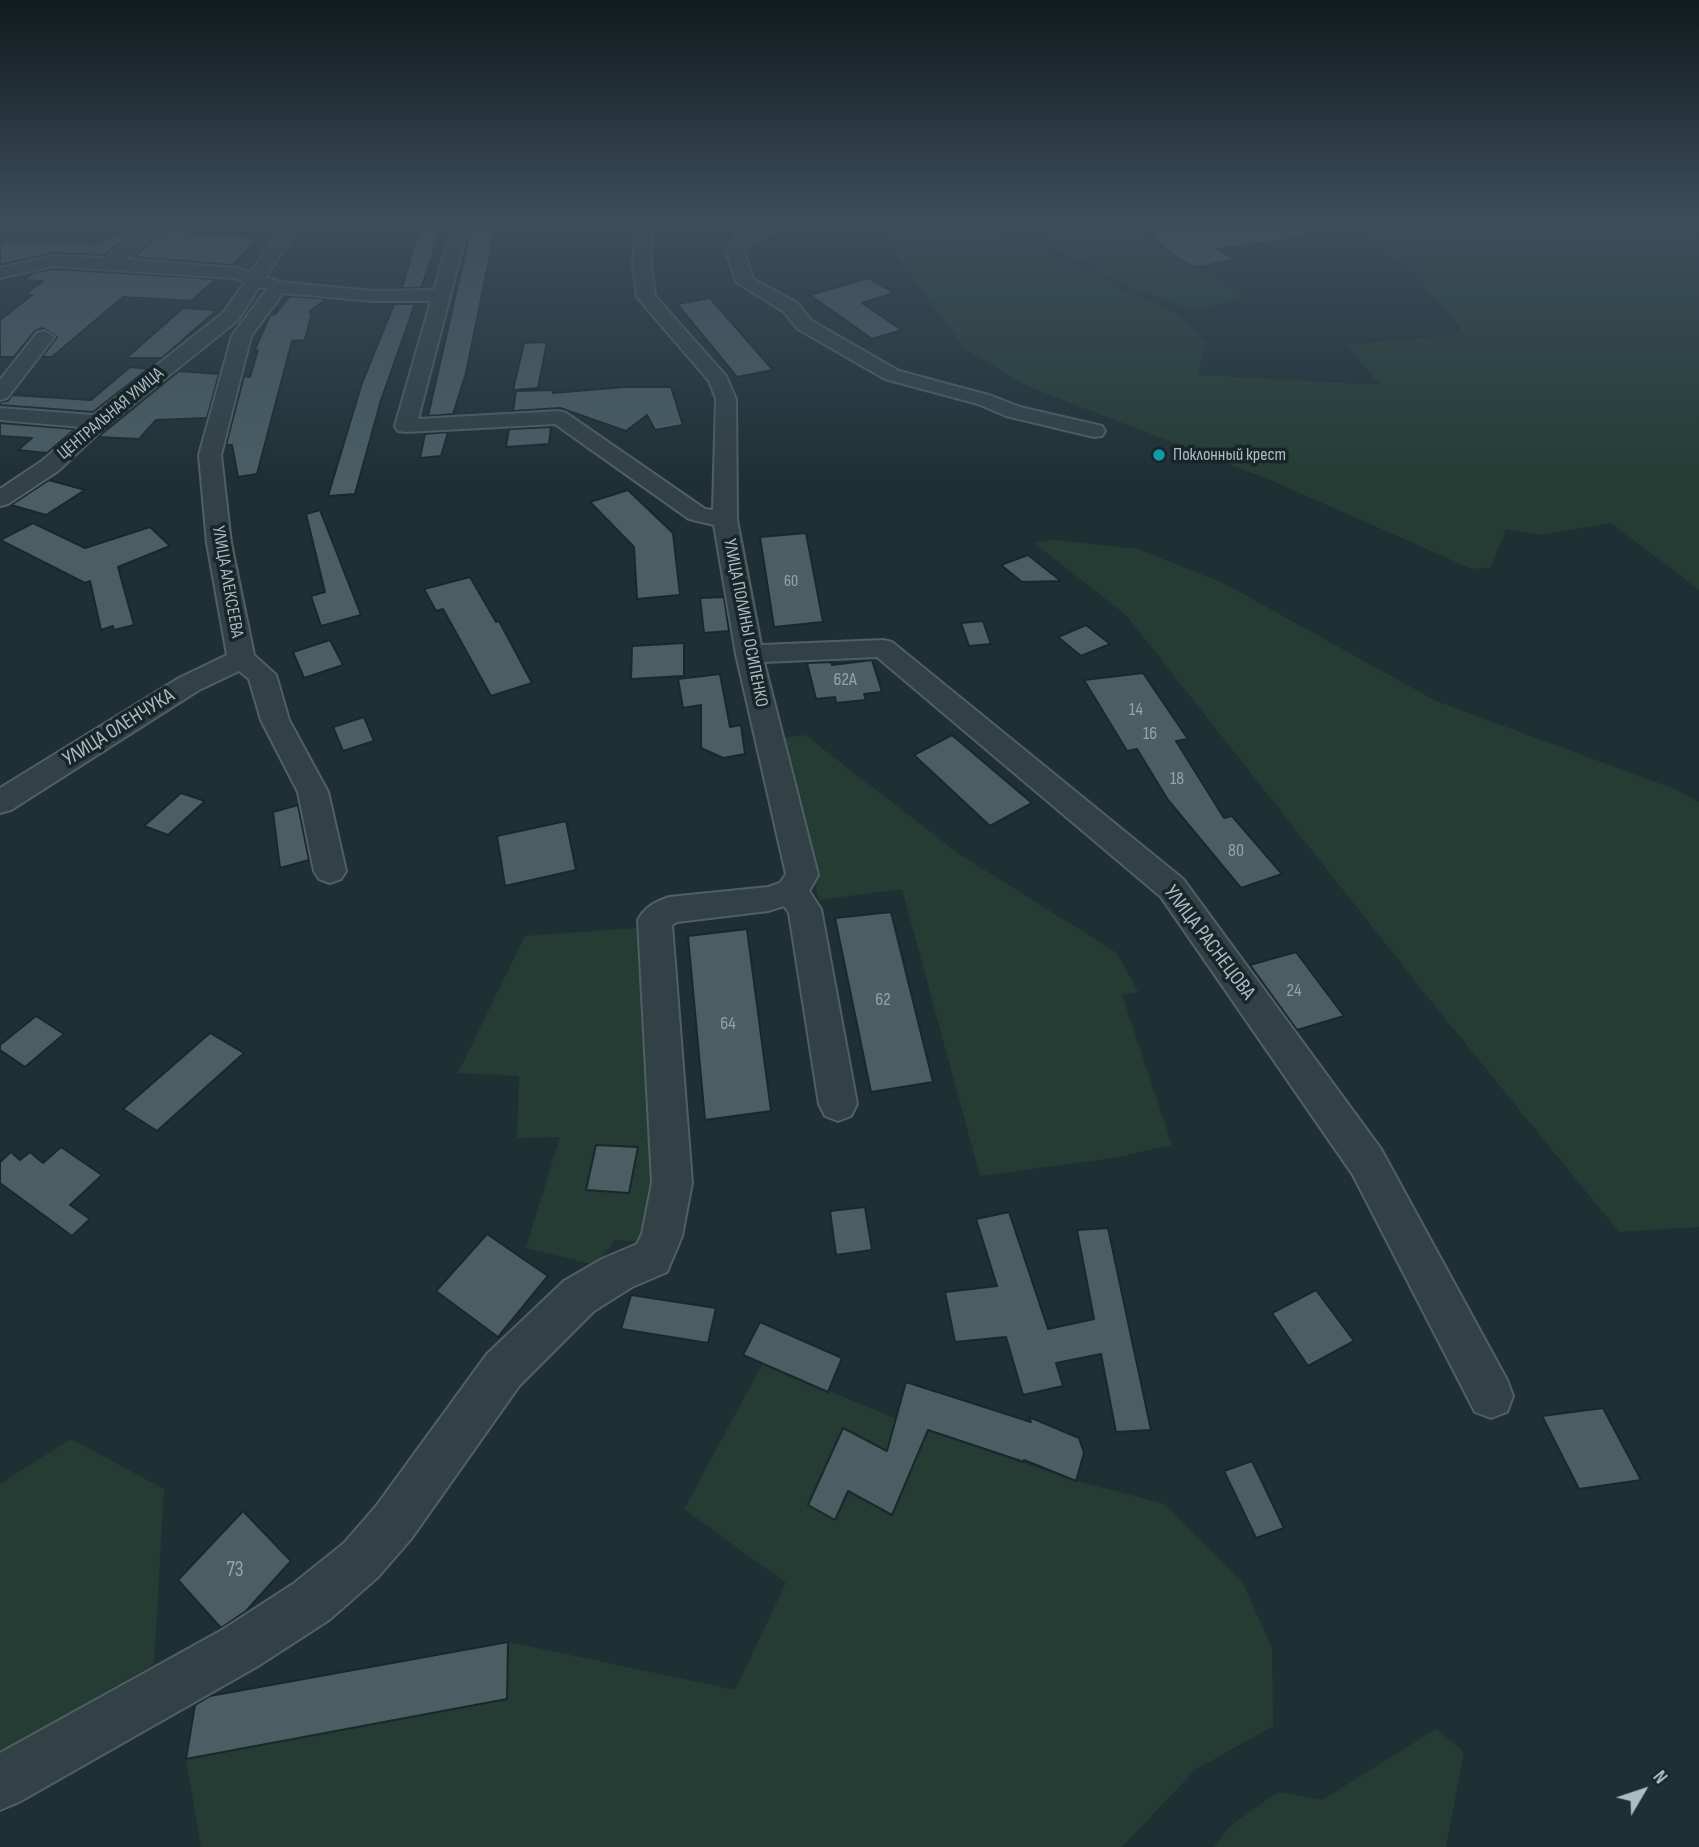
<!DOCTYPE html>
<meta charset="utf-8">
<style>
body{margin:0}
#map{position:relative;width:1699px;height:1847px;overflow:hidden;background:#1f3035;font-family:"Sofia Sans Condensed",sans-serif}
canvas{display:block}
.north{position:absolute;left:1608px;top:1756px;width:70px;height:70px;-webkit-text-stroke:5px #18262a;paint-order:stroke;rotate:51deg;font-size:19px;font-weight:700;line-height:28px;text-align:center;color:#acbdc3}
.north::after{content:'';display:block;margin:auto;width:24px;height:32px;background:#acbdc3;clip-path:polygon(50% 0,100% 100%,50% 72%,0 100%)}
</style>
<div id="map">
<canvas width="1699" height="1847"></canvas>
<div class="north">N</div>
</div>
<script>
const ctx = document.querySelector('canvas').getContext('2d');
ctx.lineJoin = 'round';
function fillPath(path, color) { ctx.fillStyle = color; ctx.fill(path, 'evenodd'); }
function strokePath(path, color, width, dash) { ctx.strokeStyle = color; ctx.lineWidth = width; ctx.lineCap = dash ? 'butt' : 'round'; ctx.setLineDash(dash || []); ctx.stroke(path); }
function label(font, color, halo, rows, align = 'center') {
  ctx.font = font + ' "Sofia Sans Condensed",sans-serif'; ctx.lineWidth = 7; ctx.setLineDash([]); ctx.textBaseline = 'middle'; ctx.strokeStyle = halo; ctx.fillStyle = color; for (const [text, x, y, turn = 0] of rows) {
    ctx.save(); ctx.translate(x, y); ctx.rotate((+turn || 0) * Math.PI / 180); ctx.textAlign = isNaN(turn) ? turn : align; if (halo) ctx.strokeText(text, 0, 0); ctx.fillText(text, 0, 0); ctx.restore();
  }
}
const green = new Path2D(`
 M 872,223 L 983,223 L 1006,237 L 1075,263 L 1124,291 L 1173,311 L 1206,342 L 1198,375 L 1380,385 L 1346,345 L 1454,335 L 1461,328 L 1410,268 L 1341,223 L 1699,223 L 1699,590 L 1611,523 L 1542,535 L 1506,529 L 1491,567 L 1472,569 L 1268,479 L 1029,387 L 965,349 Z
 M 1055,223 C 1088,223 1140,217 1161,250 L 1239,291 L 1240,298 L 1194,310 L 1130,288 L 1082,261 L 1044,245 L 1043,232 L 1055,227 Z
 M 1055,540 L 1138,549 L 1225,584 L 1436,701 L 1677,790 L 1699,802 L 1699,1227 L 1619,1232 L 1434,1005 L 1126,615 L 1034,543 Z
 M 805,735 L 959,854 L 1117,953 L 1138,992 L 1122,995 L 1172,1145 L 1113,1158 L 980,1176 L 902,889 L 819,900 L 781,738 Z
 M 650,927 L 661,1176 L 643,1242 L 615,1240 L 596,1265 L 526,1248 L 560,1137 L 517,1138 L 519,1076 L 458,1073 L 525,936 Z
 M 763,1363 L 896,1419 L 1076,1481 L 1162,1503 L 1242,1581 L 1272,1648 L 1273,1726 L 1195,1770 L 1122,1847 L 201,1847 L 186,1759 L 507,1699 L 509,1642 L 735,1690 L 786,1583 L 684,1509 Z
 M 71,1439 L 164,1489 L 154,1664 L 0,1753 L 0,1484 Z
 M 1436,1729 L 1464,1752 L 1446,1847 L 1214,1847 L 1230,1826 L 1278,1792 L 1322,1800 Z`);
const building = new Path2D(`
 M 1146,223 L 1302,223 L 1303,238 L 1217,249 L 1235,259 L 1201,267 L 1190,265 L 1164,249 Z
 M 130,224 L 143,225 L 105,255 L 52,253 L 0,265 L 0,241 L 101,244 Z
 M 169,226 L 193,228 L 187,233 L 258,238 L 233,265 L 133,257 Z
 M 496,226 L 466,373 L 453,414 L 428,416 L 471,227 Z
 M 442,228 L 421,288 L 400,288 L 403,285 L 419,229 Z
 M 53,269 L 216,279 L 191,301 L 123,297 L 52,357 L 42,357 L 57,337 L 43,328 L 35,331 L 14,357 L 0,357 L 0,320 L 32,295 L 25,294 L 43,281 L 24,280 L 33,273 Z
 M 868,278 L 894,293 L 862,303 L 902,330 L 872,339 L 810,295 Z
 M 290,296 L 326,299 L 309,312 L 312,312 L 305,340 L 292,341 L 257,474 L 238,477 L 232,445 L 226,445 L 244,376 L 250,377 L 258,350 L 253,354 L 270,315 L 275,314 Z
 M 710,298 L 773,370 L 737,377 L 677,304 Z
 M 394,304 L 415,304 L 381,400 L 355,494 L 328,496 L 362,383 Z
 M 183,308 L 217,310 L 162,358 L 126,358 Z
 M 547,342 L 538,388 L 513,390 L 524,343 Z
 M 130,367 L 148,369 L 93,412 L 0,405 L 0,402 L 8,401 L 12,395 L 91,400 Z
 M 179,371 L 219,374 L 207,418 L 156,420 L 139,439 L 98,437 Z
 M 624,387 L 671,387 L 683,425 L 655,430 L 647,415 L 626,431 L 560,408 L 513,411 L 516,391 L 553,390 L 553,393 Z
 M 0,423 L 75,429 L 47,453 L 18,450 L 32,438 L 0,436 Z
 M 551,427 L 549,444 L 506,447 L 509,429 Z
 M 448,432 L 441,456 L 420,458 L 425,434 Z
 M 49,480 L 85,490 L 46,515 L 11,505 Z
 M 628,490 L 673,533 L 680,595 L 637,599 L 634,547 L 590,502 Z
 M 320,510 L 361,615 L 321,626 L 311,596 L 325,592 L 306,514 Z
 M 33,523 L 85,548 L 150,527 L 170,546 L 118,567 L 134,625 L 114,630 L 113,626 L 101,630 L 90,581 L 85,583 L 0,540 Z
 M 806,533 L 823,622 L 774,627 L 760,537 Z
 M 1028,555 L 1061,581 L 1022,582 L 1001,565 Z
 M 470,577 L 496,622 L 499,621 L 532,683 L 491,696 L 443,609 L 436,611 L 424,589 Z
 M 724,597 L 729,631 L 704,633 L 700,598 Z
 M 983,621 L 991,644 L 969,646 L 961,623 Z
 M 1086,625 L 1110,644 L 1081,656 L 1058,637 Z
 M 330,640 L 343,665 L 304,678 L 293,652 Z
 M 684,643 L 684,676 L 631,679 L 632,646 Z
 M 872,660 L 882,692 L 864,694 L 866,700 L 836,703 L 835,697 L 816,699 L 807,663 L 831,662 L 832,665 Z
 M 1143,673 L 1188,739 L 1176,741 L 1224,818 L 1232,816 L 1282,874 L 1241,888 L 1168,800 L 1137,749 L 1127,751 L 1084,680 Z
 M 720,674 L 730,727 L 741,725 L 745,754 L 723,758 L 701,748 L 701,705 L 683,708 L 678,679 Z
 M 364,717 L 374,741 L 343,751 L 333,727 Z
 M 952,735 L 986,764 L 1032,803 L 990,826 L 914,755 Z
 M 181,793 L 205,801 L 168,835 L 144,826 Z
 M 298,805 L 309,860 L 280,868 L 273,812 Z
 M 566,821 L 576,870 L 505,886 L 497,836 Z
 M 891,912 L 933,1082 L 871,1092 L 835,918 Z
 M 747,929 L 771,1111 L 705,1120 L 688,936 Z
 M 1296,952 L 1344,1016 L 1297,1030 L 1250,965 Z
 M 36,1016 L 64,1034 L 25,1067 L 0,1050 L 0,1045 Z
 M 210,1033 L 244,1053 L 157,1131 L 123,1109 Z
 M 596,1145 L 638,1147 L 629,1193 L 586,1190 Z
 M 61,1147 L 102,1175 L 70,1205 L 90,1219 L 72,1236 L 0,1183 L 0,1162 L 11,1152 L 20,1160 L 30,1152 L 43,1163 Z
 M 865,1207 L 872,1250 L 836,1255 L 830,1211 Z
 M 1009,1212 L 1048,1329 L 1094,1319 L 1077,1230 L 1108,1228 L 1151,1430 L 1116,1432 L 1101,1354 L 1056,1363 L 1063,1386 L 1023,1395 L 1006,1337 L 955,1342 L 945,1292 L 997,1286 L 976,1219 Z
 M 487,1234 L 548,1276 L 498,1337 L 436,1291 Z
 M 1316,1290 L 1354,1341 L 1308,1366 L 1272,1313 Z
 M 631,1295 L 716,1308 L 708,1343 L 621,1329 Z
 M 760,1322 L 842,1358 L 828,1392 L 743,1355 Z
 M 906,1382 L 1031,1422 L 1029,1417 L 1079,1438 L 1084,1453 L 1076,1481 L 1024,1460 L 1024,1462 L 928,1430 L 892,1515 L 848,1491 L 835,1520 L 808,1505 L 843,1428 L 887,1451 Z
 M 1603,1408 L 1641,1480 L 1579,1489 L 1542,1416 Z
 M 1252,1461 L 1284,1528 L 1256,1538 L 1224,1471 Z
 M 243,1511 L 291,1561 L 246,1611 L 221,1628 L 178,1580 Z
 M 508,1642 L 507,1699 L 186,1759 L 195,1705 L 210,1696 Z`);
const minor = new Path2D(`
 M 0,223 L 9,223 L 0,229 Z
 M 150,223 L 169,223 L 126,259 L 235,268 L 251,272 L 284,223 L 301,223 L 266,277 L 280,282 L 372,291 L 434,290 L 453,223 L 469,223 L 418,419 L 559,411 L 566,413 L 705,509 L 713,510 L 716,399 L 709,381 L 637,297 L 633,264 L 636,223 L 652,223 L 651,264 L 655,296 L 726,376 L 736,399 L 737,520 L 761,645 L 883,640 L 892,642 L 1183,879 L 1381,1149 L 1507,1380 L 1513,1396 L 1507,1412 L 1491,1418 L 1475,1412 L 1353,1175 L 1161,897 L 877,657 L 764,662 L 818,875 L 809,891 L 821,909 L 857,1104 L 851,1116 L 838,1121 L 825,1116 L 819,1104 L 789,913 L 784,906 L 768,911 L 677,922 L 672,925 L 692,1183 L 682,1236 L 667,1272 L 632,1287 L 594,1311 L 519,1386 L 411,1539 L 378,1577 L 329,1620 L 258,1666 L 19,1802 L 0,1810 L 0,1753 L 222,1630 L 293,1584 L 344,1543 L 377,1505 L 487,1354 L 564,1281 L 602,1259 L 637,1244 L 642,1234 L 652,1183 L 638,920 C 645,907 655,902 669,897 L 768,887 L 780,883 L 786,874 L 736,654 L 714,525 L 689,519 L 555,424 L 406,432 L 398,431 L 395,426 L 431,301 L 372,301 L 283,293 L 251,336 L 221,455 L 231,543 L 254,655 L 276,675 L 289,720 L 328,792 L 346,871 L 341,879 L 330,883 L 319,879 L 314,871 L 298,792 L 261,720 L 249,679 L 239,671 L 199,690 L 11,810 L 0,813 L 0,788 L 179,678 L 227,655 L 207,543 L 199,455 L 232,336 L 267,289 L 259,287 L 238,320 L 106,426 L 58,471 L 8,504 L 0,506 L 0,489 L 42,461 L 81,427 L 0,420 L 0,408 L 94,415 L 224,312 L 245,282 L 233,278 L 53,266 L 0,278 L 0,268 L 53,256 L 106,258 Z
 M 766,223 L 789,223 L 749,244 L 744,251 L 753,279 L 797,303 L 812,321 L 899,371 L 992,396 L 1020,407 L 1102,426 L 1105,431 L 1102,436 L 1094,437 L 1006,416 L 978,404 L 885,379 L 798,329 L 783,311 L 736,282 L 726,251 L 737,236 Z
 M 44,331 L 54,337 L 7,398 L 0,400 L 0,380 L 37,333 Z`);
const markers = [
 [1159,455,7,"#0f9aa8"]
];
const farNumbernames = [
 ["60",791,582]
];
const farStreetnames = [
 ["ЦЕНТРАЛЬНАЯ УЛИЦА",111,414,-40],
 ["УЛИЦА АЛЕКСЕЕВА",227,582,80],
 ["УЛИЦА ПОЛИНЫ ОСИПЕНКО",745,623,79]
];
const farPoinames = [
 ["Поклонный крест",1173,455]
];
const numberNames = [
 ["62А",845,680],
 ["14",1136,710],
 ["16",1150,734],
 ["18",1177,779],
 ["80",1236,851],
 ["24",1294,991],
 ["62",883,1000],
 ["64",728,1024]
];
const streetNames = [
 ["УЛИЦА ОЛЕНЧУКА",119,728,-32],
 ["УЛИЦА РАСНЕЦОВА",1209,943,53]
];
const nearNumbernames = [
 ["73",235,1571]
];
fillPath(green, '#253c34');
fillPath(building, '#4a5e64');
strokePath(building, '#1a282c', 2);
strokePath(minor, '#505f64', 4);
fillPath(minor, '#324146');
const sky = ctx.createLinearGradient(0, 0, 0, 482);
sky.addColorStop(0, '#111a1d');
sky.addColorStop(0.46, '#3c4e5c');
sky.addColorStop(1, '#3c4e5c00');
ctx.fillStyle = sky;
ctx.fillRect(0, 0, 1699, 482);
for (const [x, y, r, color] of markers) { const dot = new Path2D(); dot.arc(x, y, r, 0, 2 * Math.PI); ctx.fillStyle = color; ctx.fill(dot); strokePath(dot, '#18262a', 2.5); }
label('16px', '#94a5ab', null, farNumbernames);
label('18px', '#acbdc3', '#18262a', farStreetnames);
label('18px', '#acbdc3', '#18262a', farPoinames, 'left');
label('18px', '#94a5ab', null, numberNames);
label('21px', '#acbdc3', '#18262a', streetNames);
label('21px', '#94a5ab', null, nearNumbernames);
</script>
